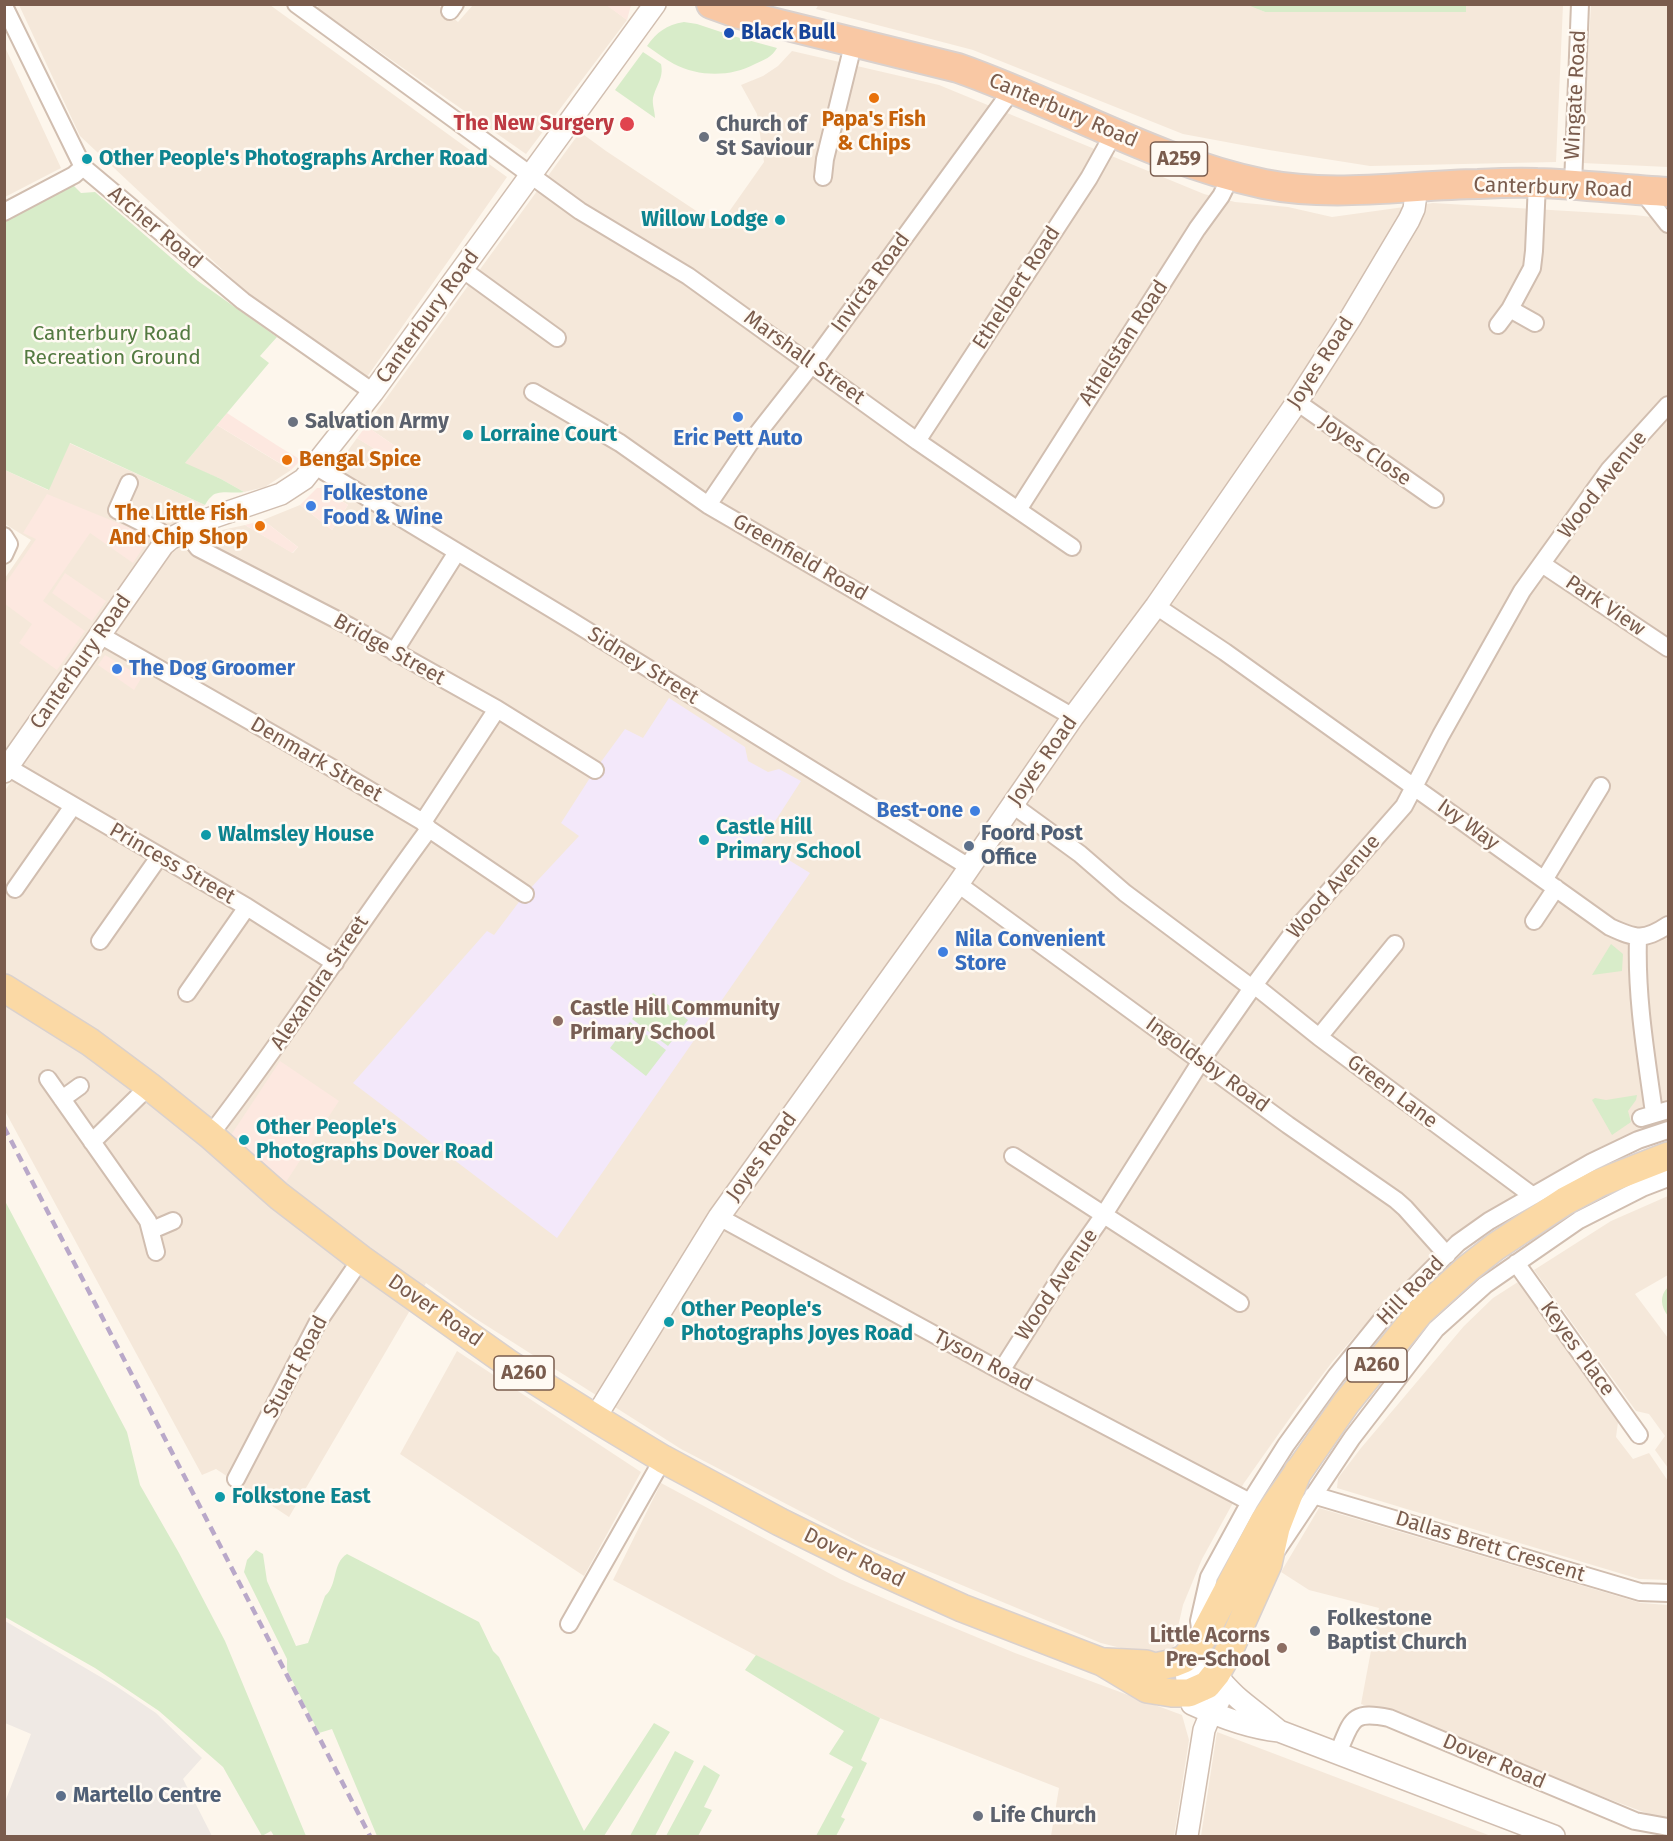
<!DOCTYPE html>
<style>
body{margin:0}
#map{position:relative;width:1673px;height:1841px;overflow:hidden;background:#fdf6ec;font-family:"Fira Sans",sans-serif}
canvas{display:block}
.frame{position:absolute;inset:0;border:6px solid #7a5c4d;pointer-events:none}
</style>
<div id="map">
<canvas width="1673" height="1841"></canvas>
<div class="frame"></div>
</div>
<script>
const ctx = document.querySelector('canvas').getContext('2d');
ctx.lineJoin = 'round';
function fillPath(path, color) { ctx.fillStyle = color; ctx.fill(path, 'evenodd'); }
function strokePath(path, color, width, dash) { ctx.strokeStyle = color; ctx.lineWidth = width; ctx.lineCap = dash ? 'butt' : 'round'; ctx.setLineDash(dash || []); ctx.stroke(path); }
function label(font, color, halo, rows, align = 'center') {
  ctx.font = font + ' "Fira Sans",sans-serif'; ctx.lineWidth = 5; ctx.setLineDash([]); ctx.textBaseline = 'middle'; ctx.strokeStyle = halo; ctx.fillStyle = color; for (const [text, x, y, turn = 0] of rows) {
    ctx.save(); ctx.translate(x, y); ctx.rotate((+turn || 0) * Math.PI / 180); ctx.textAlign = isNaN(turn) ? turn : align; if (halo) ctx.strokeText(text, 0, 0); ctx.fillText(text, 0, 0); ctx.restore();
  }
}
const residential = new Path2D(`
 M 320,4 L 438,5 L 458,22 L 473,5 L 606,4 L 627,20 L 526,154 L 317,8 Z
 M 819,4 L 1248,4 L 1265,12 L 1465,12 L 1466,5 L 1563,5 L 1556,162 L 1370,166 L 1269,150 L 1183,134 L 973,50 L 816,9 Z
 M 19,5 L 270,5 L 507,177 L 367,377 L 244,290 L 80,136 Z
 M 1591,5 L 1668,5 L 1668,167 L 1582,163 Z
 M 4,45 L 61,168 L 5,197 L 4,197 Z
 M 792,51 L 939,85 L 1204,194 L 1235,202 L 1288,207 L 1332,217 L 1433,203 L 1635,215 L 1668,219 L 1668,1118 L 1448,1240 L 1379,1309 L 1333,1361 L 1297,1408 L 1244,1483 L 1202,1559 L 1183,1605 L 1173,1649 L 1161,1658 L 1101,1643 L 863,1544 L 681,1449 L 473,1317 L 426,1283 L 289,1517 L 216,1469 L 202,1475 L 5,1111 L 4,792 L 163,558 L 180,543 L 199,535 L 245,525 L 293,553 L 298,547 L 263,520 L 300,505 L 332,530 L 348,505 L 321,488 L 357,438 L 394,461 L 401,450 L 366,426 L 580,132 L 606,151 L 719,226 L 764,162 L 757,114 L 741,85 L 763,76 L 778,66 Z
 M 217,425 L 256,449 L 291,470 L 265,487 L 244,492 L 221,479 L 184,464 Z
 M 69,443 L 205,505 L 178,526 L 4,759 L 5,578 L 31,540 L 5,524 L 5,470 L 48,490 Z
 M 1668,1196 L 1668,1275 L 1635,1294 L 1668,1338 L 1668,1468 L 1655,1450 L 1665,1436 L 1649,1414 L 1636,1411 L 1534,1270 L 1611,1221 Z
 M 1518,1282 L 1618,1422 L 1616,1437 L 1633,1459 L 1649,1453 L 1668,1481 L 1668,1580 L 1639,1579 L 1337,1488 L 1338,1478 L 1361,1448 L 1464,1326 L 1493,1298 Z
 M 457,1351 L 641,1472 L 584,1576 L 400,1454 Z
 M 661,1483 L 840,1579 L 899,1605 L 1015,1653 L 1182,1715 L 1189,1740 L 1174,1836 L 1051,1836 L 1059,1788 L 880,1718 L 753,1654 L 613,1580 Z
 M 1319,1508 L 1641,1603 L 1668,1605 L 1668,1819 L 1654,1816 L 1545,1775 L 1469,1743 L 1361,1704 L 1379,1608 L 1309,1590 L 1281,1572 Z
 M 1217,1732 L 1491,1836 L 1201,1836 Z`);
const commercial = new Path2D(`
 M 606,5 L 631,5 L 627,20 Z
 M 227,413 L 278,446 L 301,460 L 291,470 L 217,425 Z
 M 366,426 L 401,450 L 393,461 L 357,438 Z
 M 317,488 L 321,488 L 348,505 L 332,530 L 300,505 Z
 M 47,494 L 147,535 L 149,539 L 133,563 L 90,533 L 43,601 L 85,631 L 57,670 L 19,643 L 32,624 L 5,604 L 5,584 L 36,539 L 23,533 Z
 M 263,520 L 294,544 L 298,547 L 292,553 L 245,525 Z
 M 65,573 L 106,601 L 92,621 L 52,593 Z
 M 105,655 L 142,677 L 134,690 L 98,665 Z
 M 280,1061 L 339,1101 L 286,1182 L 231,1135 Z`);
const industrial = new Path2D(`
 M 5,1621 L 116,1686 L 156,1713 L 202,1758 L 183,1779 L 212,1836 L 5,1836 L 5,1802 L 31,1734 L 5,1723 Z`);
const education = new Path2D(`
 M 669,698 L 745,747 L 748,761 L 768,772 L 779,769 L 801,781 L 761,843 L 810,873 L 557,1238 L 353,1083 L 487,931 L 494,935 L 525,894 L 579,836 L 561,823 L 595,770 L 625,729 L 643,738 Z`);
const green = new Path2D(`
 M 1248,5 L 1466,4 L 1466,12 L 1265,12 Z
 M 684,22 L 697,24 L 724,33 L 723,38 L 731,40 L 733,36 L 777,48 C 772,57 764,60 755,64 C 731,77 699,77 674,64 C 665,59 656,52 647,46 C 657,32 666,25 684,22 Z
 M 643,52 L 661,64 C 664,78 656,85 653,98 C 652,104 655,112 655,118 L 615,90 Z
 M 73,185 L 81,193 L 95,192 L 198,281 L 277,337 L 260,356 L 269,363 L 185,463 L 221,479 L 244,492 C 234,494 217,489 211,497 C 208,499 207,502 205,505 L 70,443 L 49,490 L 5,470 L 5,222 Z
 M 1611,944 L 1623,954 L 1622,971 L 1592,975 Z
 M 653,993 L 688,1020 L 668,1046 L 632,1019 Z
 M 630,1022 L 666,1050 L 646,1076 L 610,1048 Z
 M 1637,1095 L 1636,1100 L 1628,1111 L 1631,1122 L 1612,1135 L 1592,1100 L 1595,1098 L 1606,1100 Z
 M 5,1201 L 127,1432 L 140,1485 L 179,1553 L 225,1641 L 306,1836 L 274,1836 L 271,1831 L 262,1836 L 223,1767 L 159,1711 L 95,1668 L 5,1617 Z
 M 1668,1287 L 1668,1316 C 1661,1307 1659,1296 1668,1287 Z
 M 256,1550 L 263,1554 L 267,1581 L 296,1646 L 308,1643 L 325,1596 C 338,1585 332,1563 347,1554 L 479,1622 L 493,1651 L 499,1657 L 584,1831 L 654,1723 L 670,1732 L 604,1836 L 377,1836 L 332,1729 L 319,1733 L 287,1670 L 287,1659 L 244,1572 L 247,1560 Z
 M 756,1655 L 880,1718 L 861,1760 L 867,1763 L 841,1817 L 845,1819 L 836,1836 L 816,1836 L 853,1767 L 829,1754 L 844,1731 L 745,1670 Z
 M 675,1751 L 694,1761 L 655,1836 L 630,1836 Z
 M 704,1765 L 720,1775 L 704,1807 L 712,1810 L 698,1836 L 666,1836 Z`);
const minor = new Path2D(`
 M 296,4 L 580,211 L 688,276 L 917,441 L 1072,547
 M 4,6 L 83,167 L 243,301 L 373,392
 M 450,11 L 455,4
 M 823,177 L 825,159 L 854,41
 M 1573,185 L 1580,4
 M 1642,191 L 1668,224
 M 4,212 L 74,175 L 83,167
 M 462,269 L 557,338
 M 1510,309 L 1532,268 L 1534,251 L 1537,183
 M 1498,325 L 1510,309 L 1535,323
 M 533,392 L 620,443 L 708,505 L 1073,717
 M 1297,402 L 1435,499
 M 917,441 L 1089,178 L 1114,133
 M 315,466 L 570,620 L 969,867
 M 129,483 L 117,510 L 159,531 L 170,539
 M 708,505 L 750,443 L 812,364 L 1012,90
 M 1018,510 L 1197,229 L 1221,196 L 1231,176
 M 185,531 L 198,548 L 349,626 L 497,709 L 595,770
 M 4,536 L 9,544 L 4,555
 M 1542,564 L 1668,648
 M 1156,606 L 1225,652 L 1610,927 C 1636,939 1644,941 1668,925
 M 100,635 L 339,772 L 423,822 L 429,829 L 525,894
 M 394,652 L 457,552
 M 4,765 L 247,907 L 335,963
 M 1014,802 L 1021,811 L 1080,854 L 1125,893 L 1252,988
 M 423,822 L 497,709
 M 1544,880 L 1601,786
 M 958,884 L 1288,1125 L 1396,1200 L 1405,1208 L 1447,1255
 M 15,889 L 73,806
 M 1534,921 L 1556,888
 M 1638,938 C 1636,997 1646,1055 1654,1113
 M 100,941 L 159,857
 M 1254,985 L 1319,1037 L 1533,1196
 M 187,993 L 247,907
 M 1319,1037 L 1395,944
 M 48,1079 L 148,1221 L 156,1252
 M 62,1099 L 80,1086
 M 1641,1118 L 1668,1110
 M 210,1135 C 287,1036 354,930 429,829
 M 92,1142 L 149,1086
 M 1013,1156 L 1240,1303
 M 719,1217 L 1001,1371 L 1250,1502
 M 152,1230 L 173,1221
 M 1516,1263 L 1639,1435
 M 1001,1371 L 1067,1267 L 1103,1216 L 1201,1061 L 1252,988 L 1295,930 L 1404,806 L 1441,735 L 1522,591 L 1609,470 L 1668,405
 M 236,1479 L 318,1322 L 361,1259
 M 1313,1495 L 1640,1592 L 1668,1593
 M 1277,1550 L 1352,1438 L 1436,1329 L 1485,1285 L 1579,1220 L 1642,1188 L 1668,1178
 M 569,1624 L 663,1459
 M 1201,1636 L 1199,1621 L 1209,1577 L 1250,1502 L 1286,1445 L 1336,1376 L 1383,1318 L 1458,1243 L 1489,1221 L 1592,1162 L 1638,1140 L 1668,1130
 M 1338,1753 C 1352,1721 1350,1710 1389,1718 L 1635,1821 L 1668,1827`);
const tertiary = new Path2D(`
 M 4,772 L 163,545 L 170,539 L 205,520 L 281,494 L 304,479 L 373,392 L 655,4
 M 595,1418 L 719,1217 L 958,884 L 1073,717 L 1156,606 L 1297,402 L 1350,319 L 1409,220 L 1414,209 L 1417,187
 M 1279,1731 C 1266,1720 1252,1710 1239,1699 C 1216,1679 1216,1667 1184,1659 L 1189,1693 L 1192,1704 C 1220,1717 1249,1728 1279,1731 L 1554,1836
 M 1187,1836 L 1204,1730 L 1211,1713 L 1219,1701`);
const primary = new Path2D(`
 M 4,988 L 90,1042 L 149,1086 L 210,1135 L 279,1196 L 361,1259 L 509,1364 L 595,1418 L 663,1459 L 780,1522 L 871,1567 L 962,1608 L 1102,1662 L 1147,1689 L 1172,1693 L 1189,1693 L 1207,1685 L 1216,1674 L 1228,1653 L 1268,1564 L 1276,1528 L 1298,1471
 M 1106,1662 L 1146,1664 L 1155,1667 L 1174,1663 L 1184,1659 L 1202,1639 L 1264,1521 L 1347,1402 L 1420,1312 L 1467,1269 L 1495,1247 L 1565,1201 L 1599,1183 L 1668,1156`);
const trunk = new Path2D(`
 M 711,4 L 739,14 L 958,68 C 1061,104 1157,162 1264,184 C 1333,198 1408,185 1478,184 C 1497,183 1517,182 1537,183 C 1581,184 1625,190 1668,192`);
const rail = new Path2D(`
 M 4,1127 L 370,1836`);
const markers = [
 [729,33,6,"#1a4fb4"],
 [874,98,6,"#e8710a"],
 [627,124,8,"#e0444e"],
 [704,137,6,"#6b7280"],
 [87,159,6,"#0f9aa8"],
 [780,220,6,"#0f9aa8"],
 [738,417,6,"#3f7fe0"],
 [293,422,6,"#6b7280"],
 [468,435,6,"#0f9aa8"],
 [287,460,6,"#e8710a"],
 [311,506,6,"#3f7fe0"],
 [260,526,6,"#e8710a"],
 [117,669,6,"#3f7fe0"],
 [975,811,6,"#3f7fe0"],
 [206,835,6,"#0f9aa8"],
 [704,840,6,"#0f9aa8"],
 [969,846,6,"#5c6f8a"],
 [943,952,6,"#3f7fe0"],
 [558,1021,6,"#8d6e63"],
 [244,1140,6,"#0f9aa8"],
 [669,1322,6,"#0f9aa8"],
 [220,1497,6,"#0f9aa8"],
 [1315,1631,6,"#6b7280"],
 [1282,1648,6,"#8d6e63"],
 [61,1796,6,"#5c6f8a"],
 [978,1816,6,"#6b7280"]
];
const shields = [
 [1179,159,57],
 [1377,1365,60],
 [524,1373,60]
];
const shieldNames = [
 ["A259",1179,159],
 ["A260",1377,1365],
 ["A260",524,1373]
];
const transitNames = [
 ["Black Bull",741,33]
];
const streetNames = [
 ["Wingate Road",1576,95,-87],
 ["Canterbury Road",1063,111,23],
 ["Canterbury Road",1553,188,2],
 ["Archer Road",155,228,40],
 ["Invicta Road",871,283,-54],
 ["Ethelbert Road",1017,288,-57],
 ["Canterbury Road",428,317,-54],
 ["Athelstan Road",1124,343,-57],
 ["Marshall Street",804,358,36],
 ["Joyes Road",1321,363,-57],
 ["Joyes Close",1365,451,35],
 ["Wood Avenue",1603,485,-52],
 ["Greenfield Road",800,558,30],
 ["Park View",1605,606,34],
 ["Bridge Street",389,650,29],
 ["Canterbury Road",81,662,-55],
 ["Sidney Street",643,666,32],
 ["Denmark Street",316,760,30],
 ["Joyes Road",1043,761,-55],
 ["Ivy Way",1468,825,36],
 ["Princess Street",172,864,30],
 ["Wood Avenue",1334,887,-49],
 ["Alexandra Street",320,983,-56],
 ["Ingoldsby Road",1207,1065,36],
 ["Green Lane",1392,1092,37],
 ["Joyes Road",762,1157,-54],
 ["Wood Avenue",1057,1285,-56],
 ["Hill Road",1411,1291,-46],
 ["Dover Road",435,1311,35],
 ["Keyes Place",1577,1349,54],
 ["Tyson Road",983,1361,28],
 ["Stuart Road",296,1367,-62],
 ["Dallas Brett Crescent",1490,1547,17],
 ["Dover Road",854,1558,26],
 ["Dover Road",1494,1762,23]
];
const foodNames = [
 ["Papa's Fish",874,120],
 ["& Chips",874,144],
 ["Bengal Spice",299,460,"left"],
 ["The Little Fish",248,514,"right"],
 ["And Chip Shop",248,538,"right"]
];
const healthNames = [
 ["The New Surgery",614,124]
];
const worshipNames = [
 ["Church of",716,125],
 ["St Saviour",716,149],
 ["Salvation Army",305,422],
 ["Folkestone",1327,1619],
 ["Baptist Church",1327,1643],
 ["Life Church",990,1816]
];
const cultureNames = [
 ["Other People's Photographs Archer Road",99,159],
 ["Willow Lodge",768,220,"right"],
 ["Lorraine Court",480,435],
 ["Castle Hill",716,828],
 ["Primary School",716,852],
 ["Walmsley House",218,835],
 ["Other People's",256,1128],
 ["Photographs Dover Road",256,1152],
 ["Other People's",681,1310],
 ["Photographs Joyes Road",681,1334],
 ["Folkstone East",232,1497]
];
const parkNames = [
 ["Canterbury Road",112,334],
 ["Recreation Ground",112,358]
];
const shopNames = [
 ["Eric Pett Auto",738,439,"center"],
 ["Folkestone",323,494],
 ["Food & Wine",323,518],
 ["The Dog Groomer",129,669],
 ["Best-one",963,811,"right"],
 ["Nila Convenient",955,940],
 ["Store",955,964]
];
const serviceNames = [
 ["Foord Post",981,834],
 ["Office",981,858],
 ["Martello Centre",73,1796]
];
const educationNames = [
 ["Castle Hill Community",570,1009],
 ["Primary School",570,1033],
 ["Little Acorns",1270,1636,"right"],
 ["Pre-School",1270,1660,"right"]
];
fillPath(residential, '#f5e8da');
fillPath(commercial, '#fde8e0');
fillPath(industrial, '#efe9e4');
fillPath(education, '#f3e8fa');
fillPath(green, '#d8ecc9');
strokePath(minor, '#d1beb0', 20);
strokePath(tertiary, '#d1beb0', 24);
strokePath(primary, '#dad1cd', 30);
strokePath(trunk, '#dad1cd', 32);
strokePath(minor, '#fff', 16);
strokePath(tertiary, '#fff', 21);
strokePath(primary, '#fbd9a5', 27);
strokePath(trunk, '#f9c8a4', 28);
strokePath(rail, '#b9a8c9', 4.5, [9, 6]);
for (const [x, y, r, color] of markers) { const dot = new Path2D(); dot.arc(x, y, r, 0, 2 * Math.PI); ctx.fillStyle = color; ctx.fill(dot); strokePath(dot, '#fffaf3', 2); }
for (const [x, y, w] of shields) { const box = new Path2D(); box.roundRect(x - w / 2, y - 17, w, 34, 4.5); ctx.fillStyle = '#fffaf3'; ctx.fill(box); strokePath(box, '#7a5c4d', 1.5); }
label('bold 20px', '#7a5c4d', null, shieldNames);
label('bold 21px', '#164399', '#fffaf3', transitNames, 'left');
label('21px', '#7a5c4d', '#fffaf3', streetNames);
label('bold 21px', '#c56008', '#fffaf3', foodNames);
label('bold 21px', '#be3a42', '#fffaf3', healthNames, 'right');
label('bold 21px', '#5b616d', '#fffaf3', worshipNames, 'left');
label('bold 21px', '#0d838f', '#fffaf3', cultureNames, 'left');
label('21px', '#537a41', '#fffaf3', parkNames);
label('bold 21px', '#366cbe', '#fffaf3', shopNames, 'left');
label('bold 21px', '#4e5e75', '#fffaf3', serviceNames, 'left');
label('bold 21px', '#785e54', '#fffaf3', educationNames, 'left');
</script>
